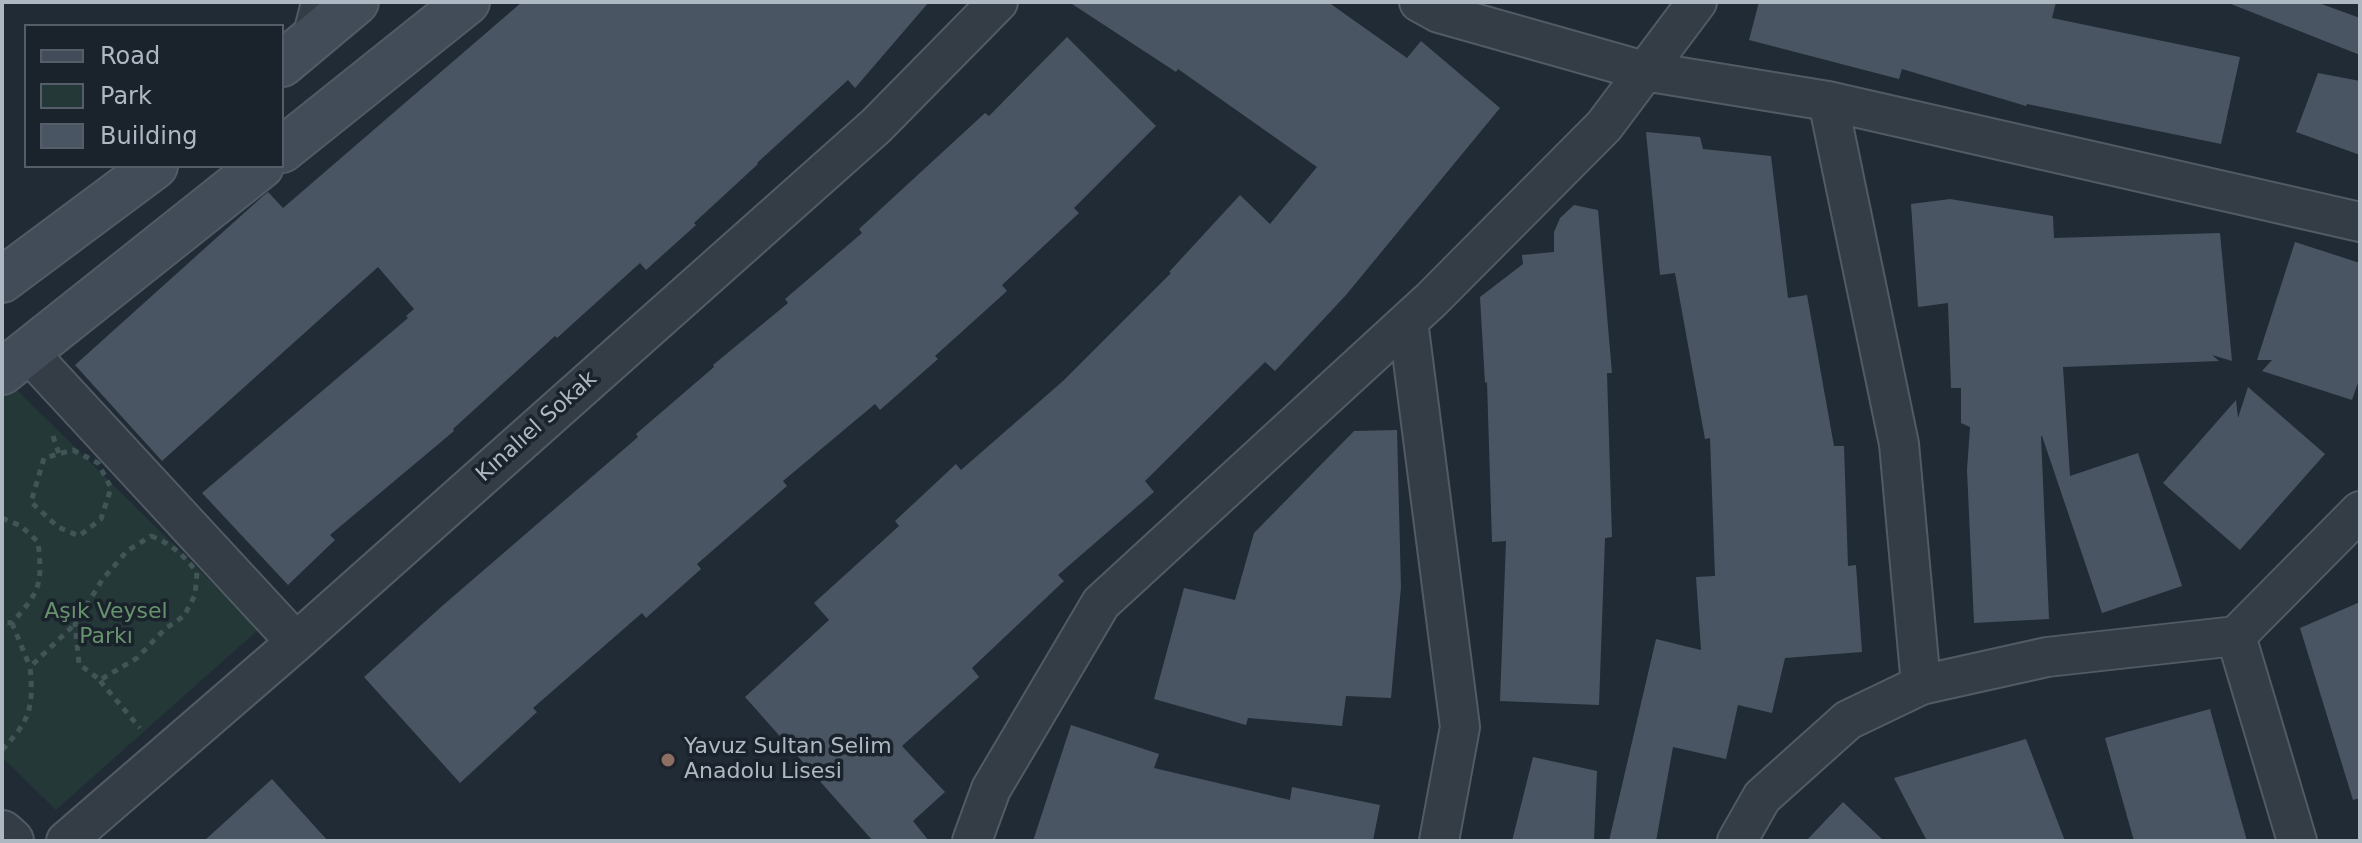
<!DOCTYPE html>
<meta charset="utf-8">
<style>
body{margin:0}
#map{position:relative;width:2362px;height:843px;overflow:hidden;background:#212b36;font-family:"DejaVu Sans",sans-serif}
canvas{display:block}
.frame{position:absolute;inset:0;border:4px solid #aeb8c3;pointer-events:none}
.legend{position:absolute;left:24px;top:24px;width:260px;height:144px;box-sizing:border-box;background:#1a222b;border:2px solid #555e68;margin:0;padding:10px 14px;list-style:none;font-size:24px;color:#aeb8c3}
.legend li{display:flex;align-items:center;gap:16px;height:40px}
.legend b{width:40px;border:2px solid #555e68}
</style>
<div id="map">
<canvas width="2362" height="843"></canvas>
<div class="frame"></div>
<ul class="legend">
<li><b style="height:10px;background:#424c59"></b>Road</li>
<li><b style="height:22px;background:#243838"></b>Park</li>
<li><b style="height:22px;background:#495562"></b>Building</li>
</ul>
</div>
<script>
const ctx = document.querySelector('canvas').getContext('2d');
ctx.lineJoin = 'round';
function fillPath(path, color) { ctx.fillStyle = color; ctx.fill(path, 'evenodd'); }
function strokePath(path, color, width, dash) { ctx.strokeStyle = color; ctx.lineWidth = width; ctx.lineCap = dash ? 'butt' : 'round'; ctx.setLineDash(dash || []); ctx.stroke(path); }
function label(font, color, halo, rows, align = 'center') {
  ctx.font = font + ' "DejaVu Sans",sans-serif'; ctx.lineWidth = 7; ctx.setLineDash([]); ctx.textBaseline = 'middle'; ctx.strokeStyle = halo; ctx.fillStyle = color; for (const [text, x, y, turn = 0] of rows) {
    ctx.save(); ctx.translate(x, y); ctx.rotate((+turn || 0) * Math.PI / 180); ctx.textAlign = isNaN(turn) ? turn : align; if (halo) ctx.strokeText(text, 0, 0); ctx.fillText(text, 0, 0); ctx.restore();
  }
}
const green = new Path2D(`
 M 15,388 L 259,629 L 56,810 L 2,757 L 2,398 Z`);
const building = new Path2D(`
 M 522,2 L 929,2 L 855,88 L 848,80 L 757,163 L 758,164 L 694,223 L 696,225 L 646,270 L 640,263 L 557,338 L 555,336 L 453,429 L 454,431 L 330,535 L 335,540 L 288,585 L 202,493 L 408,318 L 406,316 L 414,309 L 378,267 L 162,461 L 75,365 L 263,196 L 268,192 L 283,208 Z
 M 1069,2 L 1328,2 L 1407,58 L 1421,41 L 1500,108 L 1346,295 L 1275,371 L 1265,362 L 1145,481 L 1154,492 L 1058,575 L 1064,581 L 972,668 L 979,677 L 902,746 L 945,792 L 913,821 L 929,841 L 873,841 L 745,697 L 829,620 L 814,603 L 899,526 L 895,521 L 956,464 L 961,470 L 1063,381 L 1171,273 L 1169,272 L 1240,195 L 1270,224 L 1317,167 L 1178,69 L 1176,72 Z
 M 1759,2 L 2056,2 L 2052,18 L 2240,57 L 2221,144 L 2027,104 L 2026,106 L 1902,69 L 1899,79 L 1749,40 Z
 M 2231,2 L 2316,2 L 2360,18 L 2360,55 L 2231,4 Z
 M 1067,37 L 1156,126 L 1074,208 L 1079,213 L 1002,285 L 1007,291 L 935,356 L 938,359 L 880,410 L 875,404 L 783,481 L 787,486 L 697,564 L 701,569 L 646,618 L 642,613 L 533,708 L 537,712 L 460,783 L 364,677 L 441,607 L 638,437 L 636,434 L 714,367 L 713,365 L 788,303 L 785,299 L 862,233 L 859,229 L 985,113 L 989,116 Z
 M 2318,73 L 2360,81 L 2360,155 L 2296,132 Z
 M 1646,132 L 1700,137 L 1703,149 L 1771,156 L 1788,298 L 1807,295 L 1834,446 L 1844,446 L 1848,566 L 1856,565 L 1862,652 L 1785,658 L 1772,713 L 1738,705 L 1726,759 L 1673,747 L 1656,841 L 1609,841 L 1656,639 L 1701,650 L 1696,577 L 1715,576 L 1710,438 L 1705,439 L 1675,273 L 1660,275 Z
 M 1950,199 L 2053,216 L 2054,238 L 2220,233 L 2232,361 L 2212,355 L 2219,361 L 2063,367 L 2070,476 L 2138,453 L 2182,586 L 2102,613 L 2042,436 L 2041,436 L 2049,619 L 1974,623 L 1967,470 L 1970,427 L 1961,423 L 1961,388 L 1951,388 L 1948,303 L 1918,307 L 1911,204 Z
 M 1574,205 L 1598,210 L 1612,373 L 1607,373 L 1612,537 L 1605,538 L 1599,705 L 1500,701 L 1506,541 L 1492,542 L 1487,382 L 1485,383 L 1480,297 L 1523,264 L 1522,255 L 1554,252 L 1554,232 L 1560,218 Z
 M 2295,242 L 2360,263 L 2360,377 L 2352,400 L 2262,371 L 2272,360 L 2257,360 Z
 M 2248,387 L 2325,454 L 2240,550 L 2163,483 L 2236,400 L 2238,418 Z
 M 1397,430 L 1401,587 L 1391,698 L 1346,696 L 1342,726 L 1248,718 L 1246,725 L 1154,699 L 1184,588 L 1235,600 L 1254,533 L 1354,431 Z
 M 2360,602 L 2360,798 L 2353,800 L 2300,628 Z
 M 2210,709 L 2247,841 L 2134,841 L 2105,738 Z
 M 1071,725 L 1159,754 L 1154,768 L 1290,800 L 1292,787 L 1380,805 L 1373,841 L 1033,841 Z
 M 2026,739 L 2065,841 L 1927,841 L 1894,778 Z
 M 1533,757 L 1597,771 L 1594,841 L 1512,841 Z
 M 272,779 L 328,841 L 204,841 Z
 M 1843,802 L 1884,841 L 1806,841 Z`);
const path = new Path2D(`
 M 53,436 L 59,454
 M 73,450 L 98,463 L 111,488 L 101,519 L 79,536 L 58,527 L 31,502 L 44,458 Z
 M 2,518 L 21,526 L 38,542 C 43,584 40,591 12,623 L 2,622
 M 151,536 C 172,544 183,555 197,572 L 195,595 L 184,616 L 165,629 L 137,658 L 100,680 L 79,664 L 75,624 L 102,580 L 127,551 Z
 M 12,623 L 30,667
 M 100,681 L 140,728
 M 2,750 C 30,720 34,708 30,667 L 75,624`);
const service = new Path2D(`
 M 303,37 L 312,2`);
const minor = new Path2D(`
 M 1419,2 L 1439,13 L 1644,71 L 1828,101 L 2360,222
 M 1828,101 L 1899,444 L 1921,685
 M 1408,321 L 1460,727 L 1439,841
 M 27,351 L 296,642
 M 2236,636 L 2297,841
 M 66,841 L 296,642 L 876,126 L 998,2
 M 972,841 L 991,789 L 1101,603 L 1431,300 L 1604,126 L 1697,2
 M 1737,841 L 1762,797 L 1848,720 L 1921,685 L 2047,657 L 2236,636 L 2360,511`);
const tertiary = new Path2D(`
 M 2,833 L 11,841`);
const secondary = new Path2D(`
 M 282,64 L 356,2
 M 282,150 L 467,2
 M 2,280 L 155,166
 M 2,372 L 261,166`);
const markers = [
 [668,760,8,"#8d6e63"]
];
const streetNames = [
 ["Kınalıel Sokak",537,427,-42]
];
const parkNames = [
 ["Aşık Veysel",106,612],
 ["Parkı",106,637]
];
const poiNames = [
 ["Yavuz Sultan Selim",684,747],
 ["Anadolu Lisesi",684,772]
];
fillPath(green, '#243838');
fillPath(building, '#495562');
strokePath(service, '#515b64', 24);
strokePath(minor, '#515b64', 42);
strokePath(tertiary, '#515b64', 48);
strokePath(secondary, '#515b64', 48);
strokePath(path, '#425556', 5, [6, 6]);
strokePath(service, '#343d46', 20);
strokePath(minor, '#343d46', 38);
strokePath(tertiary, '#343d46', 44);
strokePath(secondary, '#424c59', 44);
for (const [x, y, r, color] of markers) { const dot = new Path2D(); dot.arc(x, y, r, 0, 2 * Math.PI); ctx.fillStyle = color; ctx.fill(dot); strokePath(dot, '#1a222b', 3); }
label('22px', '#aeb8c3', '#1a222b', streetNames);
label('22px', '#67926e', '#1a222b', parkNames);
label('22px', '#aeb8c3', '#1a222b', poiNames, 'left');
</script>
